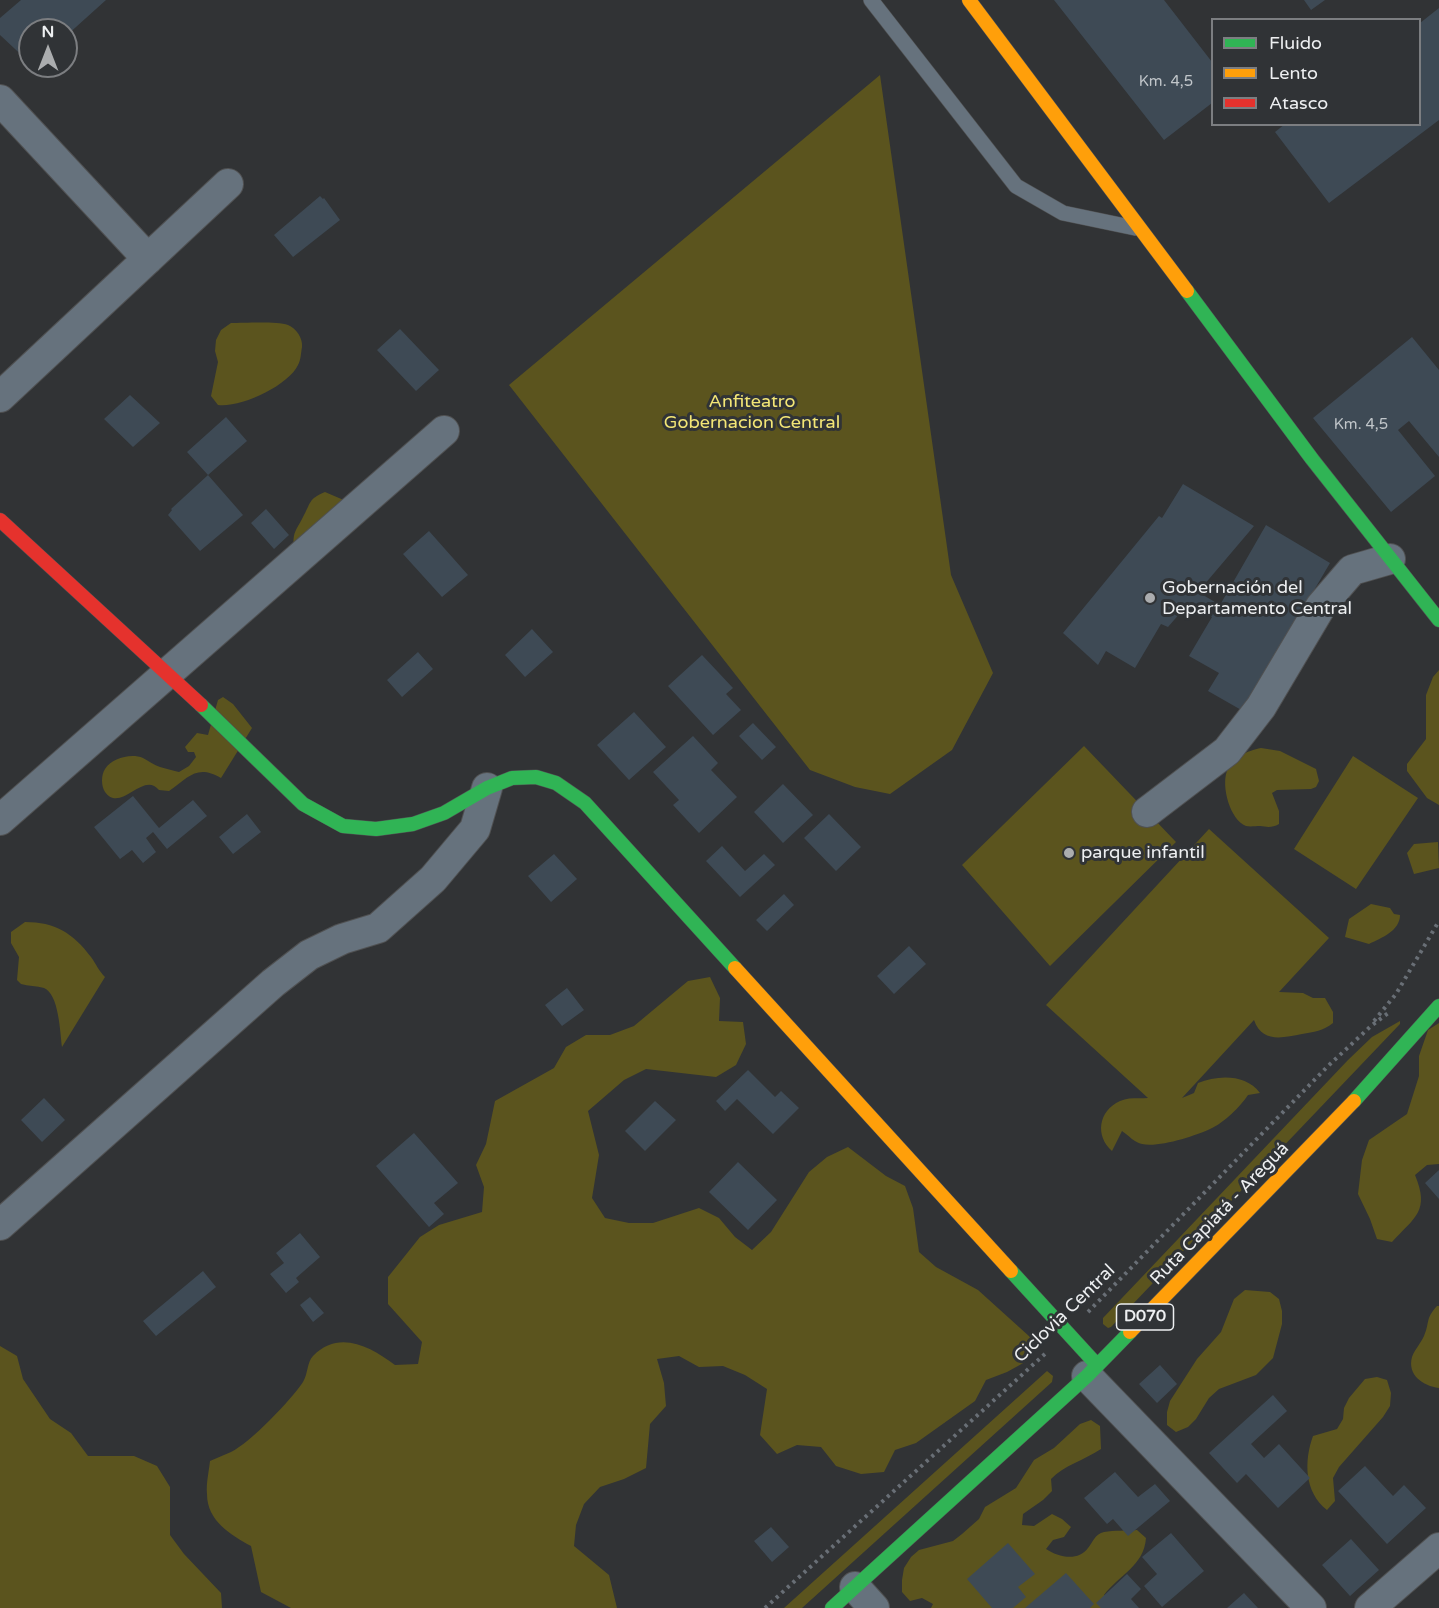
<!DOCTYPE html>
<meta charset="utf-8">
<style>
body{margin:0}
#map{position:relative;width:1439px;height:1608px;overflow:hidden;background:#313335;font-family:"Varela Round",sans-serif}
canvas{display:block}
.legend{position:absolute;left:1211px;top:18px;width:210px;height:108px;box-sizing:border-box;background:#303336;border:2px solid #7c7e81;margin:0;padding:8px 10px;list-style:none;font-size:18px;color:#edeff1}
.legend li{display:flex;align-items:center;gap:12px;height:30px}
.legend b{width:30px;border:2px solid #7c7e81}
.north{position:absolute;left:18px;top:18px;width:60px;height:60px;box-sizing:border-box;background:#303336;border:2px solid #7c7e81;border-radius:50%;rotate:0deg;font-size:16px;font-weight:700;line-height:24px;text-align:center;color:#edeff1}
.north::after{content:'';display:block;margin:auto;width:21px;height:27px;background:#abadaf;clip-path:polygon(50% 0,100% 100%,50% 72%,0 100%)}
</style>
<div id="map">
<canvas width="1439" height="1608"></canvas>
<ul class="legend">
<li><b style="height:8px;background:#30b455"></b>Fluido</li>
<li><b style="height:8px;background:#ff9f0a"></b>Lento</li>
<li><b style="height:8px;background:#e5322d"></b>Atasco</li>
</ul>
<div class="north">N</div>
</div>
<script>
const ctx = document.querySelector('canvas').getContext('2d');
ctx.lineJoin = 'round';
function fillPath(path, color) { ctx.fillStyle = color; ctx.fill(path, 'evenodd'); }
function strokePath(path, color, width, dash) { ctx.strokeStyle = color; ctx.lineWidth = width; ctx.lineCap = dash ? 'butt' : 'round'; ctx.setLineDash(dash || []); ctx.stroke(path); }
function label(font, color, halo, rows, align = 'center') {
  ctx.font = font + ' "Varela Round",sans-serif'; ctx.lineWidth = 6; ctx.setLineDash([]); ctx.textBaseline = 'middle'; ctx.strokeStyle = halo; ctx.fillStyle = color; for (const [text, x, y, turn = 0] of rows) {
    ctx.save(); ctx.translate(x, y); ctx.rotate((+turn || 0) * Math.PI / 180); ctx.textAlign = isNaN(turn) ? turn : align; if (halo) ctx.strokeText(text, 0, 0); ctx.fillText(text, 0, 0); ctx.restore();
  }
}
const green = new Path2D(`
 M 880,75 L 951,575 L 993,673 L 952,750 L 890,794 L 855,787 L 810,770 L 509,385 Z
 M 231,323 C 244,323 277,321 288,325 C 296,328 303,338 302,347 C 301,352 301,360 298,365 C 288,386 240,408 218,405 L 211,396 L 218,362 L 215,351 L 216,340 L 221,330 Z
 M 325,492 L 346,501 L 294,550 C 292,532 296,531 303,517 C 311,503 308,499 325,492 Z
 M 1439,670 L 1439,805 L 1427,798 L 1407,771 L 1407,764 L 1426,739 L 1426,695 L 1433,677 Z
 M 223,697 L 233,704 L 252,728 L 221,778 C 197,764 189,777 169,791 L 159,790 C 143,770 121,814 105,792 C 101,786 101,775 105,769 C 112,758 131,753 143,758 C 149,761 154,765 160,767 C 166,769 172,770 179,772 L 189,766 L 196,757 L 194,752 L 188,752 L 185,747 L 197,733 L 208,735 L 218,700 Z
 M 1084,746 L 1176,842 L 1050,966 L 962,865 Z
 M 1261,748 L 1280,751 L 1316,769 L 1319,781 L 1316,787 L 1311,789 L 1277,790 L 1272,793 L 1279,811 L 1279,824 C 1272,828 1267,827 1260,826 C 1256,826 1250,827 1246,826 C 1230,820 1221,786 1227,771 C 1232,757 1247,751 1261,748 Z
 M 1353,756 L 1418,798 L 1356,889 L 1294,849 Z
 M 1209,829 L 1329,938 L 1279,992 L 1303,993 L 1313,998 L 1325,998 L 1333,1012 L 1333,1023 C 1323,1031 1314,1032 1302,1034 C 1282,1038 1262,1043 1254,1020 L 1182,1098 L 1194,1093 L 1198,1083 C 1218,1075 1246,1074 1260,1093 L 1248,1095 C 1240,1107 1224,1123 1210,1129 C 1195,1136 1158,1148 1142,1144 C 1135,1143 1128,1135 1122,1131 L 1112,1151 C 1095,1136 1098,1111 1120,1101 C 1129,1097 1139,1099 1148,1098 L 1046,1005 Z
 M 1438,842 L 1439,868 L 1414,874 L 1407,853 L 1414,844 Z
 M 1371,904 L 1390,908 L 1394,914 L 1400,915 C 1400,931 1381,938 1369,944 L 1345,937 L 1349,919 Z
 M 25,922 C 55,922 73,933 91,957 C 96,964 99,971 105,977 L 62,1047 C 60,1032 59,994 44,988 C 37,986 28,986 21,984 L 17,980 L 19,957 L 11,943 L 11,932 Z
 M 710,977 L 720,998 L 719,1021 L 743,1022 L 746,1044 L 736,1065 L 716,1077 L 646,1069 L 624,1080 L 588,1111 L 599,1155 L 592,1198 L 605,1218 L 629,1223 L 653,1223 L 699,1208 L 719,1218 L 735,1237 L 752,1250 L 771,1232 L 809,1172 L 827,1157 L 848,1147 L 886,1176 L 905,1186 L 913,1208 L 919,1252 L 936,1267 L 978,1290 L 1030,1337 L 1027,1361 L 1007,1372 L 986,1380 L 975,1401 L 916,1443 L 895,1450 L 884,1472 L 861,1474 L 836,1466 L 821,1447 L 797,1445 L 777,1454 L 760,1435 L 767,1389 L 745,1375 L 723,1366 L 699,1367 L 679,1356 L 657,1359 L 664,1383 L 666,1406 L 650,1424 L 646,1468 L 624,1479 L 600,1487 L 584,1504 L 576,1525 L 574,1546 L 609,1575 L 617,1608 L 291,1608 L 261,1592 L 251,1546 C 231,1535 207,1521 207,1494 C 206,1483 209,1471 210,1461 C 217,1458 224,1455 231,1452 C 250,1443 292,1399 303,1382 C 308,1374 307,1362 313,1356 C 339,1329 371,1347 395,1365 L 418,1364 L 422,1342 L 388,1304 L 388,1277 L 420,1237 L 439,1225 L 482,1212 L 484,1187 L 476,1165 L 486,1144 L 495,1101 L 554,1068 L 566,1047 L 586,1035 L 610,1035 L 634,1026 L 688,981 Z
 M 1400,1021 L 1400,1024 L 1111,1327 L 1108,1328 L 1103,1324 L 1103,1318 L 1348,1060 L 1372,1037 Z
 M 1439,1023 L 1439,1164 L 1427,1165 L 1415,1175 C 1430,1211 1415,1217 1392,1242 L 1377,1239 L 1370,1219 L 1358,1194 L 1362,1160 L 1369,1140 L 1407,1114 L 1419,1076 L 1419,1056 L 1428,1030 Z
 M 1245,1290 L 1270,1292 L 1279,1299 L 1282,1311 L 1282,1324 L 1273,1358 L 1256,1375 L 1219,1389 L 1209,1398 L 1196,1419 L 1188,1427 L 1176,1432 L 1167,1425 L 1167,1412 L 1170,1401 L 1197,1359 L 1221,1332 L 1234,1299 Z
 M 1437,1306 L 1439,1306 L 1439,1388 C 1423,1386 1407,1375 1412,1357 C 1415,1349 1421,1343 1424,1336 C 1430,1322 1425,1319 1437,1306 Z
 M 0,1346 L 17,1356 L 23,1379 L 50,1419 L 71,1433 L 88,1456 L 134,1456 L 157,1466 L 170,1487 L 170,1535 L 184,1554 L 221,1593 L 222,1608 L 0,1608 Z
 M 1047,1371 L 1053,1376 L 1052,1382 L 802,1608 L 784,1608 Z
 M 1377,1377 L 1387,1380 L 1391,1393 L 1390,1406 L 1383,1417 L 1339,1467 L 1333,1478 L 1335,1501 L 1327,1510 C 1304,1492 1304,1461 1313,1436 L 1337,1429 L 1343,1419 L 1344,1408 L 1349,1398 L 1365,1379 Z
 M 1091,1420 L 1100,1426 L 1101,1449 C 1085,1460 1064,1465 1051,1479 L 1052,1491 L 1043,1500 L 1023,1514 L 1022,1525 L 1034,1526 L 1052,1514 L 1062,1519 L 1071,1527 L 1064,1537 L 1053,1540 L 1046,1549 C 1058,1557 1078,1562 1088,1548 C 1093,1542 1095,1534 1104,1532 C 1114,1530 1127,1531 1137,1530 L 1146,1538 C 1144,1566 1119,1575 1104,1595 L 1119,1608 L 931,1608 L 933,1604 L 922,1598 L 910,1601 L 902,1592 L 902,1580 L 904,1568 L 911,1557 L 919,1550 L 953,1541 L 962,1534 L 979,1519 L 985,1507 L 1016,1488 L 1034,1460 L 1054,1448 L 1080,1424 Z`);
const building = new Path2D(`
 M 21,0 L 106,0 L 66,36 L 66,30 L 30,30 L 30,63 L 0,35 L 0,18 Z
 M 1054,0 L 1164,0 L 1212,62 L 1212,103 L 1164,140 Z
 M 1304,0 L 1325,0 L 1311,10 Z
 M 1439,8 L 1439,120 L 1329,203 L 1275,132 L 1285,124 L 1420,124 L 1420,23 Z
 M 320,196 L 323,199 L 324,198 L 340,220 L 293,257 L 274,235 Z
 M 400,329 L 439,370 L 416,391 L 377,350 Z
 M 1412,337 L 1439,370 L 1439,457 L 1409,421 L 1398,430 L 1435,476 L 1391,512 L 1313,418 Z
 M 130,395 L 160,423 L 133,447 L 104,419 Z
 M 226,417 L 247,441 L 208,475 L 243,515 L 200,551 L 168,515 L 172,510 L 171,509 L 208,475 L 187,452 Z
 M 1183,484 L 1254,526 L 1198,592 L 1220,605 L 1266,525 L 1330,563 L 1243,711 L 1208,691 L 1219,673 L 1189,656 L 1212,617 L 1188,604 L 1168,627 L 1161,624 L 1135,668 L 1106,651 L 1098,665 L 1063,633 L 1159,516 L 1162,518 Z
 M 266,509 L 289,535 L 274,549 L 251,523 Z
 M 429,531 L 468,575 L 442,597 L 403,554 Z
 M 532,629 L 553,652 L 525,677 L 505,655 Z
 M 418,652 L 433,669 L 402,697 L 387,680 Z
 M 702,655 L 733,688 L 726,694 L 741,710 L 713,735 L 668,686 Z
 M 634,712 L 666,747 L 629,780 L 597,745 Z
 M 753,723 L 776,747 L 762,760 L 739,736 Z
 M 693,736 L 718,763 L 711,770 L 737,797 L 699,833 L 673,805 L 679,800 L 653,772 Z
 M 783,784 L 813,815 L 783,843 L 754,812 Z
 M 133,796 L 159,828 L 193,800 L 207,816 L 167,849 L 153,832 L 146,838 L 156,852 L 143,863 L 132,850 L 120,859 L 94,827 Z
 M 247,814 L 261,832 L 233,854 L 219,837 Z
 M 829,814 L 861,847 L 836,871 L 804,838 Z
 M 722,846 L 745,871 L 764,854 L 775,865 L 740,897 L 706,861 Z
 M 554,854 L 577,879 L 551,902 L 528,876 Z
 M 784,894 L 794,905 L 767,931 L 756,920 Z
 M 909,946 L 926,964 L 894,994 L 877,976 Z
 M 567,988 L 584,1010 L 562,1026 L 545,1005 Z
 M 748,1070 L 775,1097 L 781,1091 L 799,1108 L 773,1134 L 737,1099 L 725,1111 L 716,1101 Z
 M 44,1098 L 65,1120 L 42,1142 L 21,1120 Z
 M 655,1101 L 676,1120 L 645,1151 L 625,1131 Z
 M 414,1133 L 458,1183 L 434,1203 L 444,1214 L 429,1227 L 376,1166 Z
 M 738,1162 L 777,1200 L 748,1230 L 709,1192 Z
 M 1439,1170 L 1439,1199 L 1425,1183 Z
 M 300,1233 L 320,1257 L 296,1278 L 299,1282 L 286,1293 L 270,1274 L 284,1263 L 276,1253 Z
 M 203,1271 L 216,1287 L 156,1336 L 143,1321 Z
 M 310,1297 L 324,1313 L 313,1322 L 300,1305 Z
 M 1160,1365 L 1177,1384 L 1157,1403 L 1139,1384 Z
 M 1273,1395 L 1287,1411 L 1251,1444 L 1264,1458 L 1279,1444 L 1310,1478 L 1278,1508 L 1246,1474 L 1237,1483 L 1209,1453 Z
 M 1365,1466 L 1393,1496 L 1404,1485 L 1426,1508 L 1387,1544 L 1338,1491 Z
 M 1115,1472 L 1138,1497 L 1155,1484 L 1170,1501 L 1128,1536 L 1113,1519 L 1107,1524 L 1084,1498 Z
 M 771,1527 L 789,1547 L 772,1562 L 754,1541 Z
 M 1171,1533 L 1204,1571 L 1162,1607 L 1144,1586 L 1157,1574 L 1142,1557 Z
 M 1351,1539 L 1379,1570 L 1350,1596 L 1322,1565 Z
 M 1008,1543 L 1035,1574 L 1018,1587 L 1026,1597 L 1013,1608 L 992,1608 L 967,1579 Z
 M 1066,1573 L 1094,1604 L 1090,1608 L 1025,1608 Z
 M 1127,1574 L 1141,1589 L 1131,1599 L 1139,1608 L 1101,1608 L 1096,1603 Z
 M 1244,1593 L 1258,1608 L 1227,1608 Z`);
const path = new Path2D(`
 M 1374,1021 L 1396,994 L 1439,921
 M 1088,1312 L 1328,1066 L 1371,1026 L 1391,1011
 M 765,1608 L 1046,1353`);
const lane = new Path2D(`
 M 871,0 L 1016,186 L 1063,213 L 1135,228`);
const street = new Path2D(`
 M 0,100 L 148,259
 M 0,397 L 228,184
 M 1147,812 L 1227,751 L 1261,707 L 1321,606 L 1352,570 L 1390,559
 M 0,820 L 444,431
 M 0,1225 L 273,983 L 309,955 L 342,939 L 378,928 L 433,879 L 475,829 L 487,788
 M 1087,1376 L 1311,1608
 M 855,1587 L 874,1608
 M 1370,1608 L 1439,1548`);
const fast = new Path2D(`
 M 1187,291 L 1312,459 L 1439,620
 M 201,705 L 303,804 L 343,826 L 376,829 L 413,824 L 444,813 L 487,788 L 512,778 L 536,777 L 556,783 L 585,803 L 735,968
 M 1354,1101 L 1439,1006
 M 1011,1271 L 1097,1365
 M 832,1608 L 1087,1376 L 1130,1332`);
const slow = new Path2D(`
 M 969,0 L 1187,291
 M 735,968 L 1011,1271
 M 1130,1332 L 1354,1101`);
const jam = new Path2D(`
 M 0,520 L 201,705`);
const markers = [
 [1150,598,6,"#abadaf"],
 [1069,853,6,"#abadaf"]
];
const numberNames = [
 ["Km. 4,5",1166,82],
 ["Km. 4,5",1361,425]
];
const shields = [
 [1145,1317,57]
];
const shieldNames = [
 ["D070",1145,1317]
];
const parkNames = [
 ["Anfiteatro",752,402],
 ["Gobernacion Central",752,423]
];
const poiNames = [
 ["Gobernación del",1162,588],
 ["Departamento Central",1162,609],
 ["parque infantil",1081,853]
];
const streetNames = [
 ["Ruta Capiatá - Areguá",1220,1214,-46],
 ["Ciclovia Central",1065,1314,-44]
];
fillPath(green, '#5b541e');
fillPath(building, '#3e4a55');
strokePath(lane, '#505152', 16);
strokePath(street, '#505152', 32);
strokePath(fast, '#505152', 15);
strokePath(slow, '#505152', 15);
strokePath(jam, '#505152', 15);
strokePath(path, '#696f76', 4, [3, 4.5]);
strokePath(lane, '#66727d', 15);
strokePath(street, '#66727d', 30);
strokePath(fast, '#30b455', 14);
strokePath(slow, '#ff9f0a', 14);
strokePath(jam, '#e5322d', 14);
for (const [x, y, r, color] of markers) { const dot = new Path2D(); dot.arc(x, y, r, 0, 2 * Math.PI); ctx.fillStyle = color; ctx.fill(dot); strokePath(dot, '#303336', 2); }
label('15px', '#c1c6ca', null, numberNames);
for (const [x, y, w] of shields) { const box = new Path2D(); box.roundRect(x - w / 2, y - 13, w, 26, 4.5); ctx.fillStyle = '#303336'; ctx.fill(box); strokePath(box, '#edeff1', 1.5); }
label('bold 16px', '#edeff1', null, shieldNames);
label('18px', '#f3e676', '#303336', parkNames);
label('18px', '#edeff1', '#303336', poiNames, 'left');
label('18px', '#edeff1', '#303336', streetNames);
</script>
